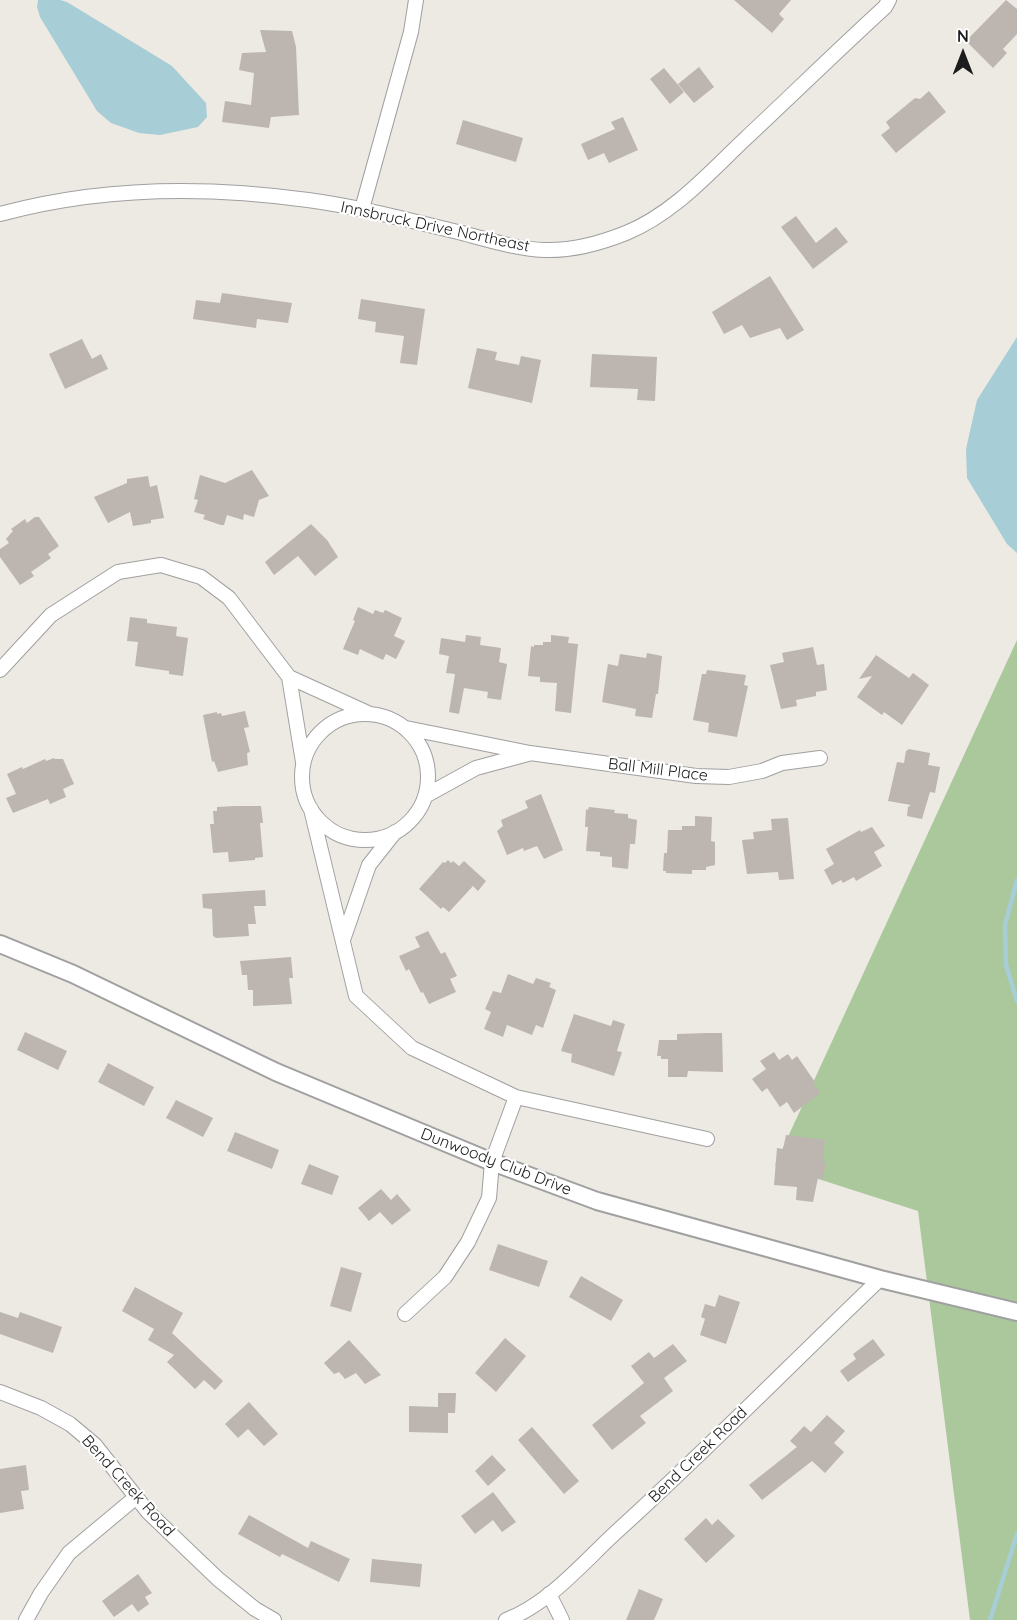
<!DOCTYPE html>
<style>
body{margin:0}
#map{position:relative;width:1017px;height:1620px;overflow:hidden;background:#ede9e3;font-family:Quicksand,sans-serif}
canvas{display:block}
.north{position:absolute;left:933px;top:24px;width:60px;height:60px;-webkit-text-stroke:4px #fff;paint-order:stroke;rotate:0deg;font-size:16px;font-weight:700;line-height:24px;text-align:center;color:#1c1c1c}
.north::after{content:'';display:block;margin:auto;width:21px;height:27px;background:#1c1c1c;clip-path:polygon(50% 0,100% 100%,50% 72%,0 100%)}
</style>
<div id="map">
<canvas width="1017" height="1620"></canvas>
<div class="north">N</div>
</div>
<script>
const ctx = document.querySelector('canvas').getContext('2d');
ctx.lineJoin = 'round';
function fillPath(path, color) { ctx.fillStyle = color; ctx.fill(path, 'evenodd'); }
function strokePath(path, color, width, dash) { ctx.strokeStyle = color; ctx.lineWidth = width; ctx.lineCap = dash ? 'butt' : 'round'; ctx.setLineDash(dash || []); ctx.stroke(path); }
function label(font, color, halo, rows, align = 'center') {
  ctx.font = font + ' Quicksand,sans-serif'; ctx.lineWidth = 4.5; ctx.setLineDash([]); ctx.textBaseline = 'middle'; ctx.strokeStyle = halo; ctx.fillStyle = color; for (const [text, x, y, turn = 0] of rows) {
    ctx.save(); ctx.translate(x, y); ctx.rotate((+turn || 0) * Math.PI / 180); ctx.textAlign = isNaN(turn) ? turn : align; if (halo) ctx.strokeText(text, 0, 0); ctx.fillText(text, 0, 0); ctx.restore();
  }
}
const forest = new Path2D(`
 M 1017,640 L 1017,1620 L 970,1620 L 918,1211 L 775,1165 Z`);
const water = new Path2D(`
 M 38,0 L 60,0 L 67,2 L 172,66 L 206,103 L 207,117 L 198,127 L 160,135 L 139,133 L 111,123 L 97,111 L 40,17 L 37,7 Z
 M 1017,337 L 1017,553 L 1007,544 L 967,478 L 966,449 L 977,400 Z`);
const stream = new Path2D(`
 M 1017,880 L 1005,925 L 1006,965 L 1017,1001
 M 990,1620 L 1017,1534`);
const building = new Path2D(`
 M 734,0 L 791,0 L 779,14 L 784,19 L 772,33 Z
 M 1006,0 L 1017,9 L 1017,34 L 1003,49 L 1007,53 L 993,68 L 966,41 Z
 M 260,30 L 292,31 L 296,47 L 299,115 L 271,117 L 269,128 L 222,122 L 225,101 L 251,105 L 254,73 L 239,70 L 242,53 L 266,52 Z
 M 699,67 L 714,87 L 694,103 L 678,84 Z
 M 664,68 L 684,92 L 670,104 L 650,79 Z
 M 929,91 L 946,112 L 896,153 L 881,135 L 890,128 L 886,122 L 915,98 L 920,99 Z
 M 623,117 L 638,150 L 609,163 L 604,153 L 588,160 L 581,144 L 615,129 L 611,122 Z
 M 463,120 L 523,138 L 516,162 L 456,144 Z
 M 796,216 L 816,243 L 836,227 L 848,242 L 813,269 L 781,227 Z
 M 770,276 L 804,330 L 787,340 L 780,328 L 750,338 L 742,325 L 724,334 L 712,312 Z
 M 222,293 L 292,303 L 288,323 L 257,319 L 256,328 L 193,319 L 196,300 L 220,303 Z
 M 361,299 L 425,309 L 417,365 L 400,363 L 404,336 L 375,332 L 376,322 L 358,319 Z
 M 82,339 L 92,359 L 101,354 L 108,369 L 65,389 L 49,354 Z
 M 477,348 L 497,352 L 495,360 L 519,365 L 521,356 L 541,360 L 532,403 L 468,388 Z
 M 592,354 L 657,357 L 655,401 L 637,400 L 638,389 L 590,387 Z
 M 252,470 L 269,496 L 259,500 L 254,517 L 244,514 L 243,520 L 227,515 L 224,525 L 221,525 L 203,519 L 205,515 L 194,512 L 198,500 L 194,499 L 200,475 L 225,483 Z
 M 148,476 L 150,487 L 157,485 L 164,518 L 151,520 L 151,523 L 133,526 L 130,512 L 108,523 L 94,497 L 127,483 L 127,479 Z
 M 35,517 L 39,517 L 59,546 L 48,554 L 51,558 L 31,572 L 34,576 L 20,585 L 0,557 L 0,549 L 9,543 L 6,539 L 13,531 L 11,529 L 25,519 L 27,523 Z
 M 311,524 L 327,540 L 338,557 L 315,576 L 298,556 L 274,575 L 265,562 Z
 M 358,607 L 373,614 L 375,610 L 383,613 L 385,610 L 402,618 L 394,636 L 405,641 L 396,659 L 386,654 L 383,660 L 360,649 L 358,655 L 343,649 L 355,621 L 353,620 Z
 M 130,617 L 147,619 L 147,623 L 177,627 L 176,636 L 188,638 L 183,676 L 169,674 L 169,671 L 135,666 L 138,642 L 127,641 Z
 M 466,635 L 481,637 L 480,645 L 501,648 L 499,662 L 507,664 L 501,700 L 487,698 L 488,692 L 464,688 L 459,714 L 449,712 L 455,674 L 446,673 L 449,656 L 439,654 L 441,638 L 465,642 Z
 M 551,635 L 569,637 L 568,643 L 578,644 L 571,713 L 555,711 L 557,683 L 540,682 L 540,677 L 528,676 L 531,646 L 534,647 L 534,645 L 543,645 L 543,642 L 551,642 Z
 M 813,647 L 817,665 L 824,664 L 827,690 L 816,692 L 816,696 L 796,700 L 797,706 L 781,709 L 770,665 L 784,662 L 782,653 Z
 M 647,653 L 662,656 L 658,694 L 656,694 L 652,718 L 635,716 L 636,709 L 602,702 L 608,664 L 618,666 L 620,654 L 646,658 Z
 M 876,655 L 909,678 L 913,673 L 929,685 L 902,725 L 884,712 L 882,715 L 857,697 L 872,676 L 859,679 Z
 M 707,670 L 746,675 L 744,685 L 748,686 L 737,737 L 708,732 L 709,723 L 693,720 L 702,674 L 706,674 Z
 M 245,711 L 249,727 L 244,728 L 250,752 L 247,753 L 248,765 L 218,772 L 214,761 L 212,762 L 203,715 L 217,712 L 217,714 L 221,713 L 222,716 Z
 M 909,749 L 930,753 L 928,765 L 940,767 L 935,793 L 930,792 L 922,819 L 907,816 L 908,807 L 911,805 L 888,801 L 897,762 L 904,763 L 906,751 Z
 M 54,758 L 55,759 L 63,759 L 74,784 L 63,789 L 66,797 L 50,804 L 48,799 L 13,813 L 6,798 L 16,794 L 7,774 L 22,767 L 23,769 L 45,759 L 46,761 Z
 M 541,794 L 563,850 L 544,859 L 537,846 L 524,851 L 523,848 L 507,855 L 497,831 L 503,826 L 501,820 L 528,808 L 525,801 Z
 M 235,806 L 261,806 L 263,823 L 260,823 L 263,857 L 255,858 L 255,860 L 229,862 L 228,852 L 213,853 L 210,824 L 214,824 L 213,811 L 217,811 L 217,807 Z
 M 589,807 L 615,810 L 614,813 L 628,814 L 628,818 L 637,820 L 635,844 L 630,844 L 628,869 L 612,867 L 612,857 L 600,856 L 600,852 L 586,851 L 588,827 L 585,827 L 586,809 L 588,810 Z
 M 695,816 L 712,817 L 711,841 L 715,842 L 715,865 L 706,867 L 706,870 L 692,870 L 692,874 L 666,873 L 666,871 L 663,871 L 664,853 L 667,853 L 668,830 L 682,830 L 682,826 L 695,826 Z
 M 788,818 L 794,879 L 779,880 L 778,872 L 747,874 L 742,840 L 754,839 L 753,832 L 772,830 L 771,819 Z
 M 872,827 L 885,846 L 874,852 L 882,866 L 856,881 L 854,877 L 843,883 L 841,880 L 832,885 L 824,870 L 834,864 L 826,849 L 860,830 L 861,832 Z
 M 448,860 L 451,863 L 453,861 L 459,866 L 464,861 L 486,881 L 478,891 L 473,886 L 449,912 L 443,907 L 441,909 L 419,889 L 443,862 L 445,863 Z
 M 265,890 L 266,906 L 254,906 L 256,924 L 248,924 L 249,936 L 216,938 L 213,936 L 212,909 L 203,908 L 202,894 Z
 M 428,931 L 441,954 L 445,952 L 457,976 L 450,979 L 456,992 L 429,1004 L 423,992 L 421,993 L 409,969 L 406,971 L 399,956 L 420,947 L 415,937 Z
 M 291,957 L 293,978 L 289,978 L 292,1004 L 253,1006 L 253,990 L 248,990 L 247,975 L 242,975 L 240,961 Z
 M 508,974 L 533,984 L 536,978 L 551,983 L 549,987 L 556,990 L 543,1028 L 536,1025 L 532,1035 L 507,1025 L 503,1037 L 484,1029 L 491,1012 L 485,1009 L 493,991 L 501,993 Z
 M 574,1014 L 611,1026 L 613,1020 L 625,1024 L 617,1051 L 622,1052 L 614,1076 L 571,1062 L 572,1054 L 561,1051 Z
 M 25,1032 L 67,1051 L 58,1070 L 17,1050 Z
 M 707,1033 L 722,1033 L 723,1072 L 688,1071 L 687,1077 L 668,1077 L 668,1059 L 661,1059 L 661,1056 L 657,1056 L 659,1040 L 677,1040 L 677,1034 Z
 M 774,1052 L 779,1060 L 788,1054 L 792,1060 L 797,1056 L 815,1082 L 814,1084 L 820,1093 L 794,1113 L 787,1102 L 780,1107 L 767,1088 L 762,1092 L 752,1079 L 766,1069 L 760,1061 Z
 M 108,1063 L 154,1087 L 144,1106 L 98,1082 Z
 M 176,1100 L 213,1118 L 203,1137 L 166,1118 Z
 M 235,1132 L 279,1150 L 272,1169 L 227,1151 Z
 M 786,1135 L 825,1140 L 823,1162 L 826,1162 L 823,1179 L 818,1178 L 813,1202 L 796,1200 L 797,1187 L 774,1185 L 777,1148 L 783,1149 Z
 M 309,1164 L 339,1176 L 332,1195 L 301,1184 Z
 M 381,1189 L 391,1200 L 397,1194 L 411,1210 L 392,1225 L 380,1212 L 369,1221 L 358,1208 Z
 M 498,1244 L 548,1261 L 539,1287 L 489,1270 Z
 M 341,1267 L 362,1273 L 351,1312 L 330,1306 Z
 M 581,1276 L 623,1300 L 611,1321 L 569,1297 Z
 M 135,1287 L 183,1313 L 172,1333 L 223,1381 L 215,1390 L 204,1380 L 195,1389 L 167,1362 L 174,1355 L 148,1340 L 154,1329 L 122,1311 Z
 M 719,1295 L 740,1302 L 726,1344 L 700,1335 L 705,1319 L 701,1317 L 705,1304 L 715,1307 Z
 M 0,1312 L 18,1318 L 20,1312 L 62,1327 L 53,1353 L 0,1334 Z
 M 505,1338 L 526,1356 L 496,1392 L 475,1373 Z
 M 873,1339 L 885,1355 L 848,1382 L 840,1371 L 856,1359 L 853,1354 Z
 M 349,1340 L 381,1375 L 365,1384 L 356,1373 L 345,1379 L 339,1372 L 334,1374 L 324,1363 Z
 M 673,1344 L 687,1361 L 664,1378 L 673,1391 L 640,1416 L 646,1423 L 612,1450 L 592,1425 L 644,1383 L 631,1366 L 649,1352 L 654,1358 Z
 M 438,1393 L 456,1393 L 455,1413 L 448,1413 L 448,1433 L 409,1432 L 409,1406 L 438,1407 Z
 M 249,1402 L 278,1434 L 264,1446 L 248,1429 L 238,1438 L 225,1424 Z
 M 827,1415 L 845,1431 L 834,1443 L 844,1452 L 825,1473 L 812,1461 L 762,1500 L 749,1485 L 797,1447 L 790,1441 L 804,1426 L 811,1432 Z
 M 532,1427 L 579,1481 L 564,1494 L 518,1440 Z
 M 492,1455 L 506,1470 L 488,1486 L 475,1471 Z
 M 26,1465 L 29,1490 L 21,1491 L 24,1509 L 0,1513 L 0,1469 Z
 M 493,1492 L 516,1522 L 502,1532 L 493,1520 L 475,1534 L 461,1516 Z
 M 249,1515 L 308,1548 L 311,1541 L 350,1559 L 339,1582 L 282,1554 L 280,1557 L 238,1534 Z
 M 706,1518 L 712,1525 L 718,1519 L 735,1536 L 706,1563 L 684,1539 Z
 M 372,1559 L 422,1564 L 420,1587 L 370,1582 Z
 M 138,1574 L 152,1593 L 145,1597 L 149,1604 L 138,1612 L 132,1604 L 114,1617 L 102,1601 Z
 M 639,1589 L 663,1599 L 654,1620 L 626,1620 Z`);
const minor = new Path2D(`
 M 362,209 L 411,32 L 416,0
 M 0,214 C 99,187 207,186 308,200 C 360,207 411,221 462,233 C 489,240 517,249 544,250 C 571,251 601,243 626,233 C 673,214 709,173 745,139 C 792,95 838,50 885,7 L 889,0
 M 0,670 L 51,615 L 118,572 L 161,565 L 201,577 L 229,598 L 289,677 L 303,762
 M 289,677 L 368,713
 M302 777a63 63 0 1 1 126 0a63 63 0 1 1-126 0Z
 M 406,728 L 530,753 L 696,776 L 729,777 L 762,771 L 782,763 L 820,758
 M 425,796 L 476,768 L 528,754
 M 311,809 L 356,996 L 412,1048 L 516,1097 L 492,1162 L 489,1198 L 468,1242 L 445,1277 L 405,1314
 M 343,940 L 369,865 L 395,832
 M 516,1097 L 707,1139
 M 0,1392 L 41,1408 L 70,1424 L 95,1445 L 148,1512 L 218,1579 L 255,1609 L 274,1620
 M 549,1594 L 562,1620
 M 26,1620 L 41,1593 L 69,1553 L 135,1498
 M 506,1620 C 548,1604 581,1565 613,1535 C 705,1452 791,1364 880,1279`);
const tertiary = new Path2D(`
 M 0,944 L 73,974 L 276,1072 L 492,1162 L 597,1201 L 880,1279 L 1017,1312`);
const streetNames = [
 ["Innsbruck Drive Northeast",435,227,12],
 ["Ball Mill Place",658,770,7],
 ["Dunwoody Club Drive",496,1162,21],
 ["Bend Creek Road",698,1455,-44],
 ["Bend Creek Road",128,1486,48]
];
fillPath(forest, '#aac89c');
fillPath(water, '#a7cdd6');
strokePath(stream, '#a7cdd6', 4.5);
fillPath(building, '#bdb5b0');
strokePath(minor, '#a0a0a0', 16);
strokePath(tertiary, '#a0a0a0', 20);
strokePath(minor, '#fff', 14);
strokePath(tertiary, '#fff', 16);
label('16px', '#1c1c1c', '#fff', streetNames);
</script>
